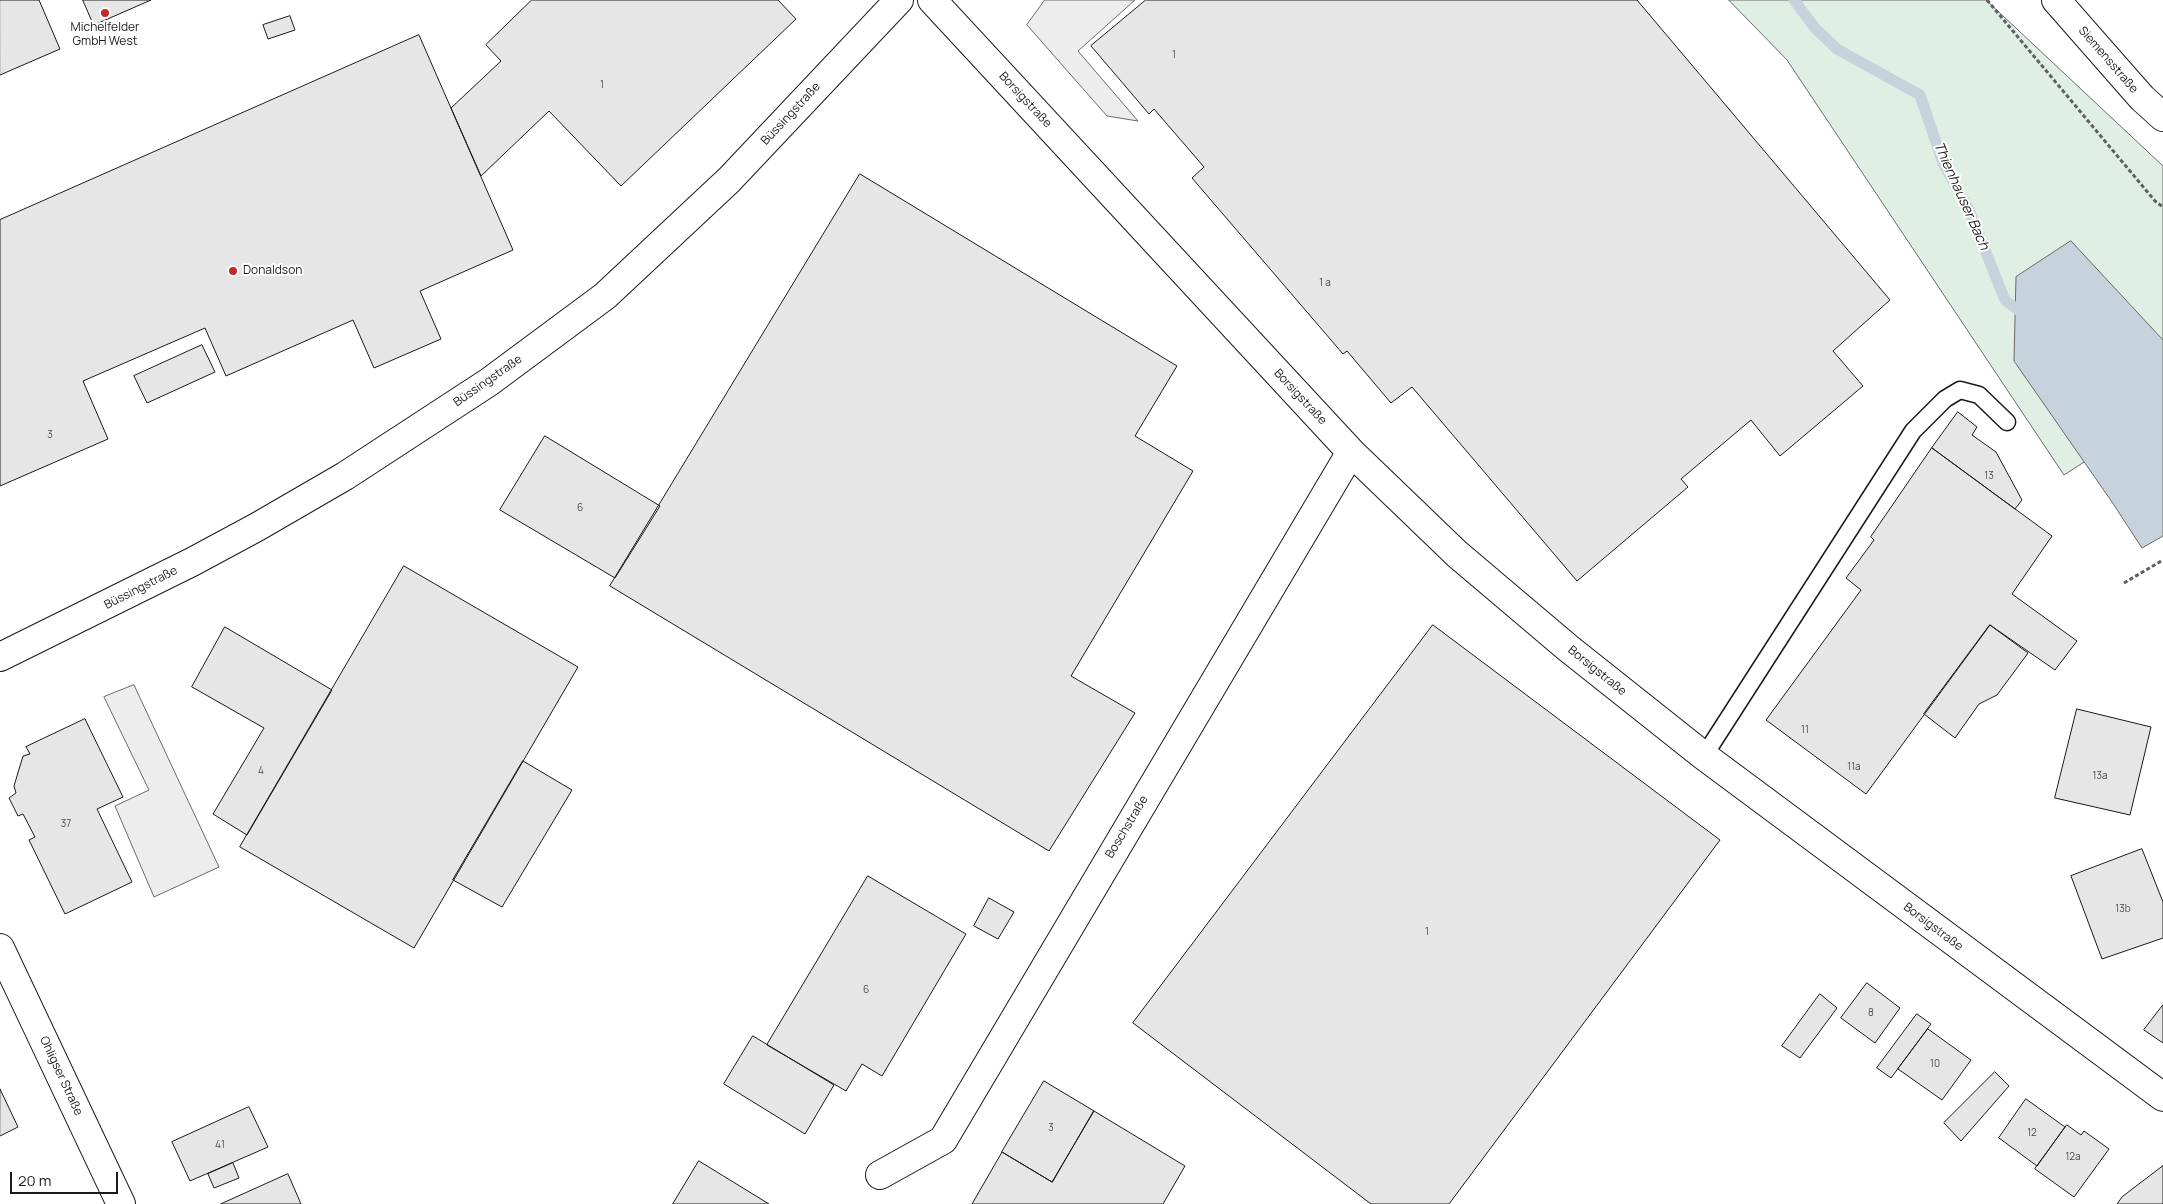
<!DOCTYPE html>
<meta charset="utf-8">
<style>
body{margin:0}
#map{position:relative;width:2163px;height:1204px;overflow:hidden;background:#fff;font-family:Manrope,sans-serif}
canvas{display:block}
.scale{position:absolute;left:10px;top:1172px;width:108px;height:22px;box-sizing:border-box;border:2px solid #1a1a1a;border-top:0;padding-left:6px;font-size:15px;line-height:18px;white-space:nowrap;color:#1a1a1a;-webkit-text-stroke:4px #fff;paint-order:stroke}
</style>
<div id="map">
<canvas width="2163" height="1204"></canvas>
<div class="scale">20 m</div>
</div>
<script>
const ctx = document.querySelector('canvas').getContext('2d');
ctx.lineJoin = 'round';
function fillPath(path, color) { ctx.fillStyle = color; ctx.fill(path, 'evenodd'); }
function strokePath(path, color, width, dash) { ctx.strokeStyle = color; ctx.lineWidth = width; ctx.lineCap = dash ? 'butt' : 'round'; ctx.setLineDash(dash || []); ctx.stroke(path); }
function label(font, color, halo, rows, align = 'center') {
  ctx.font = font + ' Manrope,sans-serif'; ctx.lineWidth = 4; ctx.setLineDash([]); ctx.textBaseline = 'middle'; ctx.strokeStyle = halo; ctx.fillStyle = color; for (const [text, x, y, turn = 0] of rows) {
    ctx.save(); ctx.translate(x, y); ctx.rotate((+turn || 0) * Math.PI / 180); ctx.textAlign = isNaN(turn) ? turn : align; if (halo) ctx.strokeText(text, 0, 0); ctx.fillText(text, 0, 0); ctx.restore();
  }
}
const green = new Path2D(`
 M 1729,0 L 1986,0 L 2163,166 L 2163,411 L 2064,475 L 1787,60 Z`);
const parking = new Path2D(`
 M 1045,0 L 1135,0 L 1078,51 L 1138,121 L 1107,116 L 1027,25 Z
 M 134,685 L 219,867 L 154,897 L 115,806 L 149,790 L 104,697 Z`);
const water = new Path2D(`
 M 2071,241 L 2163,340 L 2163,536 L 2142,548 L 2112,502 L 2014,361 L 2016,277 Z`);
const stream = new Path2D(`
 M 1794,0 L 1815,28 L 1837,49 L 1920,95 L 1943,163 L 1969,210 L 2005,300 L 2027,317`);
const building = new Path2D(`
 M 0,0 L 39,0 L 60,49 L 0,75 Z
 M 83,0 L 151,0 L 94,25 Z
 M 532,0 L 778,0 L 796,19 L 621,186 L 549,111 L 481,176 L 451,108 L 501,61 L 486,45 Z
 M 1146,0 L 1637,0 L 1890,300 L 1833,351 L 1863,386 L 1780,456 L 1751,420 L 1681,479 L 1688,487 L 1577,581 L 1412,387 L 1391,403 L 1347,351 L 1343,354 L 1192,178 L 1204,167 L 1154,109 L 1149,114 L 1091,46 Z
 M 290,16 L 295,30 L 268,39 L 263,25 Z
 M 419,35 L 513,250 L 420,291 L 441,339 L 374,368 L 353,320 L 226,376 L 205,328 L 83,381 L 108,439 L 0,486 L 0,220 Z
 M 860,174 L 1177,366 L 1135,436 L 1193,471 L 1071,676 L 1135,713 L 1049,851 L 610,586 Z
 M 202,345 L 215,372 L 147,403 L 134,376 Z
 M 1958,412 L 1977,427 L 1972,435 L 1996,452 L 2022,500 L 2015,509 L 1932,448 Z
 M 545,436 L 660,506 L 615,578 L 500,510 Z
 M 1932,448 L 2052,536 L 2012,594 L 2077,641 L 2055,670 L 1990,625 L 1866,794 L 1766,720 L 1861,590 L 1846,578 L 1874,540 L 1871,537 Z
 M 404,566 L 578,667 L 414,948 L 240,847 Z
 M 1433,625 L 1720,840 L 1449,1204 L 1371,1204 L 1133,1023 Z
 M 1990,625 L 2028,653 L 1997,695 L 1979,704 L 1955,738 L 1924,714 Z
 M 225,627 L 332,690 L 247,835 L 213,814 L 264,728 L 192,687 Z
 M 2077,709 L 2151,727 L 2130,815 L 2055,798 Z
 M 85,719 L 123,797 L 97,809 L 132,882 L 65,914 L 29,840 L 35,837 L 23,814 L 18,816 L 9,798 L 16,793 L 14,786 L 23,756 L 30,754 L 26,747 Z
 M 523,761 L 572,790 L 502,907 L 453,880 Z
 M 2142,849 L 2163,902 L 2163,938 L 2102,959 L 2071,876 Z
 M 868,876 L 966,934 L 882,1076 L 862,1064 L 846,1091 L 767,1045 Z
 M 989,898 L 1014,912 L 998,939 L 974,926 Z
 M 1867,983 L 1900,1008 L 1875,1043 L 1841,1018 Z
 M 1820,994 L 1837,1008 L 1800,1058 L 1782,1046 Z
 M 2163,1005 L 2163,1043 L 2144,1030 Z
 M 1917,1014 L 1931,1024 L 1891,1078 L 1877,1068 Z
 M 1928,1029 L 1971,1060 L 1942,1100 L 1898,1069 Z
 M 753,1036 L 834,1085 L 805,1134 L 724,1084 Z
 M 1995,1072 L 2009,1086 L 1961,1141 L 1944,1123 Z
 M 1044,1081 L 1094,1111 L 1052,1182 L 1002,1152 Z
 M 0,1089 L 18,1127 L 0,1136 Z
 M 2026,1099 L 2065,1127 L 2037,1166 L 1999,1138 Z
 M 249,1107 L 268,1147 L 190,1181 L 172,1142 Z
 M 1094,1111 L 1185,1166 L 1163,1204 L 972,1204 L 1002,1152 L 1052,1182 Z
 M 2067,1125 L 2081,1135 L 2084,1131 L 2109,1149 L 2074,1197 L 2035,1169 Z
 M 699,1161 L 743,1188 L 769,1204 L 673,1204 Z
 M 233,1163 L 239,1178 L 214,1188 L 208,1174 Z
 M 2163,1166 L 2163,1204 L 2117,1204 L 2122,1197 Z
 M 288,1174 L 301,1204 L 221,1204 Z`);
const path = new Path2D(`
 M 1987,0 L 2155,201 L 2163,207
 M 2124,583 L 2163,560`);
const lane = new Path2D(`
 M 1704,756 L 1913,431 L 1945,399 L 1960,390 L 1979,395 L 2007,422`);
const street = new Path2D(`
 M 932,0 L 1351,452 L 1457,554 L 1568,648 L 1704,756 L 2163,1097
 M 2056,0 L 2142,98 L 2163,117
 M 0,657 L 192,562 L 257,527 L 345,476 L 489,382 L 605,296 L 729,180 L 899,0
 M 880,1175 L 943,1140 L 1351,452`);
const secondary = new Path2D(`
 M 0,948 L 121,1204`);
const markers = [
 [105,13,5,"#c62828"],
 [233,271,5,"#c62828"]
];
const numberNames = [
 ["1",1174,55],
 ["1",602,85],
 ["1 a",1325,283],
 ["3",50,435],
 ["13",1989,476],
 ["6",580,508],
 ["11",1805,730],
 ["11a",1854,767],
 ["4",261,771],
 ["13a",2100,776],
 ["37",66,824],
 ["13b",2123,909],
 ["1",1427,932],
 ["6",866,990],
 ["8",1871,1013],
 ["10",1935,1064],
 ["3",1051,1128],
 ["12",2032,1133],
 ["41",220,1145],
 ["12a",2073,1157]
];
const poiNames = [
 ["Michelfelder",105,28],
 ["GmbH West",105,42],
 ["Donaldson",243,271,"left"]
];
const streetNames = [
 ["Siemensstraße",2108,60,49],
 ["Borsigstraße",1025,100,47],
 ["Büssingstraße",791,114,-47],
 ["Büssingstraße",488,381,-35],
 ["Borsigstraße",1300,397,47],
 ["Büssingstraße",141,588,-27],
 ["Borsigstraße",1597,671,39],
 ["Boschstraße",1127,827,-59],
 ["Borsigstraße",1933,927,37],
 ["Ohligser Straße",61,1076,65]
];
const waterNames = [
 ["Thienhauser Bach",1961,196,66]
];
fillPath(green, '#e0efe3');
strokePath(green, '#6a6a6a', 1);
fillPath(parking, '#ededed');
strokePath(parking, '#6a6a6a', 1);
fillPath(water, '#c6d2dc');
strokePath(water, '#6a6a6a', 1);
strokePath(stream, '#c6d2dc', 11);
fillPath(building, '#e6e6e6');
strokePath(building, '#1a1a1a', 1);
strokePath(lane, '#1a1a1a', 19);
strokePath(street, '#1a1a1a', 30);
strokePath(secondary, '#1a1a1a', 30);
strokePath(path, '#5f5f5f', 3, [4, 2.5]);
strokePath(lane, '#fff', 16);
strokePath(street, '#fff', 28);
strokePath(secondary, '#fff', 28);
for (const [x, y, r, color] of markers) { const dot = new Path2D(); dot.arc(x, y, r, 0, 2 * Math.PI); ctx.fillStyle = color; ctx.fill(dot); strokePath(dot, '#fff', 2); }
label('10px', '#4d4d4d', null, numberNames);
label('12px', '#1a1a1a', '#fff', poiNames);
label('12px', '#1a1a1a', '#fff', streetNames);
label('italic 14px', '#1a1a1a', '#fff', waterNames);
</script>
